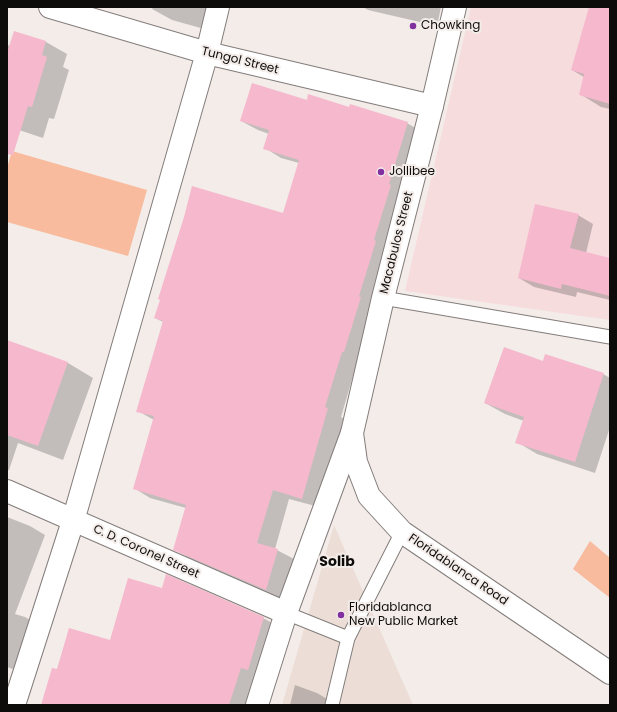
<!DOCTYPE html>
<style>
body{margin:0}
#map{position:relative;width:617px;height:712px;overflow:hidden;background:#f3ece9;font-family:Poppins,sans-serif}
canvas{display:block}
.frame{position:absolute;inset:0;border:8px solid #0e0c0b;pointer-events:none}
</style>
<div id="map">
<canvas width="617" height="712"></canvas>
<div class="frame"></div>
</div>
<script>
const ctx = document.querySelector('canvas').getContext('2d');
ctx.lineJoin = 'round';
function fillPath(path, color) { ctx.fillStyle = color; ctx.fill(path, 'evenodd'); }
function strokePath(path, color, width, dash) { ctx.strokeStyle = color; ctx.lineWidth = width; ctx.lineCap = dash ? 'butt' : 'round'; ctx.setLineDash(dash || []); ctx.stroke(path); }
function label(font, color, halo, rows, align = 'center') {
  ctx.font = font + ' Poppins,sans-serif'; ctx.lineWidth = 4; ctx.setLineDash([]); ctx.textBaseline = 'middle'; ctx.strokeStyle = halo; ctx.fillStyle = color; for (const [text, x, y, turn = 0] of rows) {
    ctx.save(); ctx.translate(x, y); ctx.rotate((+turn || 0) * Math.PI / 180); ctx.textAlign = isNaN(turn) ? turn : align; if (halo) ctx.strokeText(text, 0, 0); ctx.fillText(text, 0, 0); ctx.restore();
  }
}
const built = new Path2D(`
 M 334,525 L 413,705 L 282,705 Z`);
const industrial = new Path2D(`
 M 471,7 L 610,7 L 610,320 L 405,291 Z`);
const green = new Path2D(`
 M 12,151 L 147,190 L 128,256 L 7,222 L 7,168 Z
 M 590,541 L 610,558 L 610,598 L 573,569 Z`);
const shadow = new Path2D(`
 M 153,7 L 222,7 L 215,32 L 172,20 L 152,9 Z
 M 363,7 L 441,7 L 437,26 L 368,10 Z
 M 590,7 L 610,7 L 610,109 L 601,107 L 580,94 L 584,77 L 572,70 Z
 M 15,32 L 46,42 L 67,54 L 63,67 L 69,70 L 54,119 L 49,118 L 43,138 L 7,126 L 7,45 L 10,46 Z
 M 307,101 L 350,108 L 407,123 L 424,133 L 341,417 L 344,419 L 319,507 L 289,499 L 275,549 L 294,559 L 282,599 L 191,559 L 174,549 L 186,508 L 150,498 L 134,488 L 154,420 L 138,411 L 163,322 L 155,318 L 283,214 L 299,163 L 281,158 L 265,148 L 269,134 L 258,130 L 241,121 Z
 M 578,215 L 593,224 L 586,253 L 610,259 L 610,300 L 577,292 L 576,297 L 534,287 L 519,278 Z
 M 7,341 L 68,363 L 93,378 L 63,460 L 18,443 L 9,470 L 7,470 Z
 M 543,362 L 603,374 L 610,378 L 610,427 L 595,473 L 537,454 L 517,442 L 524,421 L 505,414 L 485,403 Z
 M 7,517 L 30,526 L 45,535 L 15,614 L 25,617 L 40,626 L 24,673 L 7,667 Z
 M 263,618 L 278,626 L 246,705 L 116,705 L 110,642 Z
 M 295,685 L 317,693 L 337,705 L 290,705 Z`);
const building = new Path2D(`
 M 589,7 L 610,7 L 610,104 L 579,95 L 584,74 L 571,70 Z
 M 14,31 L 46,41 L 42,55 L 47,57 L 32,107 L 28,106 L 13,155 L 7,154 L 7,53 Z
 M 252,83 L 307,100 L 308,94 L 349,107 L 350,104 L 408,122 L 389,184 L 391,185 L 374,240 L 376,241 L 359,296 L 361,297 L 344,352 L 342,352 L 325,407 L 328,408 L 302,499 L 273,490 L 257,543 L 278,549 L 266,590 L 173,550 L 186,505 L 133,489 L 154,416 L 136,412 L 163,321 L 154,318 L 160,300 L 158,299 L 184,217 L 192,186 L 283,213 L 299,160 L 263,149 L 269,130 L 240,121 Z
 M 535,204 L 579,214 L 570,248 L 610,258 L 610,296 L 562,284 L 561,289 L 518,278 Z
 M 7,340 L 68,362 L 38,446 L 7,435 Z
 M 504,347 L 543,361 L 545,354 L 604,373 L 575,462 L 515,443 L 524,417 L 484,403 Z
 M 166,574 L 264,617 L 248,670 L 241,668 L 229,705 L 41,705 L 52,668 L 57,669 L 69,628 L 110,640 L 128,578 L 162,588 Z`);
const lane = new Path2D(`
 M 383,298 L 610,337
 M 286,613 L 348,638 L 402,532
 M 332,705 L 348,638`);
const street = new Path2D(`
 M 50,7 L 207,53 L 432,106
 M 7,491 L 286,613
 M 14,705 L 73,521 L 207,53 L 218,7`);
const secondary = new Path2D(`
 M 257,705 L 286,613 L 352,433`);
const primary = new Path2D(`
 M 455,7 L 432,106 L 383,298 L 352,433 L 356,462 L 369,496 L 402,532 L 610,673`);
const markers = [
 [413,26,4,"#8130a0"],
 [381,172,4,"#8130a0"],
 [341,615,4,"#8130a0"]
];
const poiNames = [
 ["Chowking",421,26],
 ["Jollibee",389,172],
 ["Floridablanca",349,608],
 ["New Public Market",349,622]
];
const streetNames = [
 ["Tungol Street",240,61,14],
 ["Macabulos Street",397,243,-76],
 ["C. D. Coronel Street",146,552,24],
 ["Floridablanca Road",458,570,34]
];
const quarterNames = [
 ["Solib",337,562]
];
fillPath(built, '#ecded7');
fillPath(industrial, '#f7dcde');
fillPath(green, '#f8bb9e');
fillPath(shadow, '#0003');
fillPath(building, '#f5b8cd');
strokePath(lane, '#837d7b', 15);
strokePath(street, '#837d7b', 24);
strokePath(secondary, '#837d7b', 24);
strokePath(primary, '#837d7b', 24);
strokePath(lane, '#fff', 13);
strokePath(street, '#fff', 22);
strokePath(secondary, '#fff', 22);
strokePath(primary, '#fff', 22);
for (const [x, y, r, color] of markers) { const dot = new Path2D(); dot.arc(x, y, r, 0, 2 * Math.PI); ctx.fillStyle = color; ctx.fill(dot); strokePath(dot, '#f3ece9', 1.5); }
label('12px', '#0e0c0b', '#f3ece9', poiNames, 'left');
label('12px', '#0e0c0b', '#f3ece9', streetNames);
label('bold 14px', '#0e0c0b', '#f3ece9', quarterNames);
</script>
